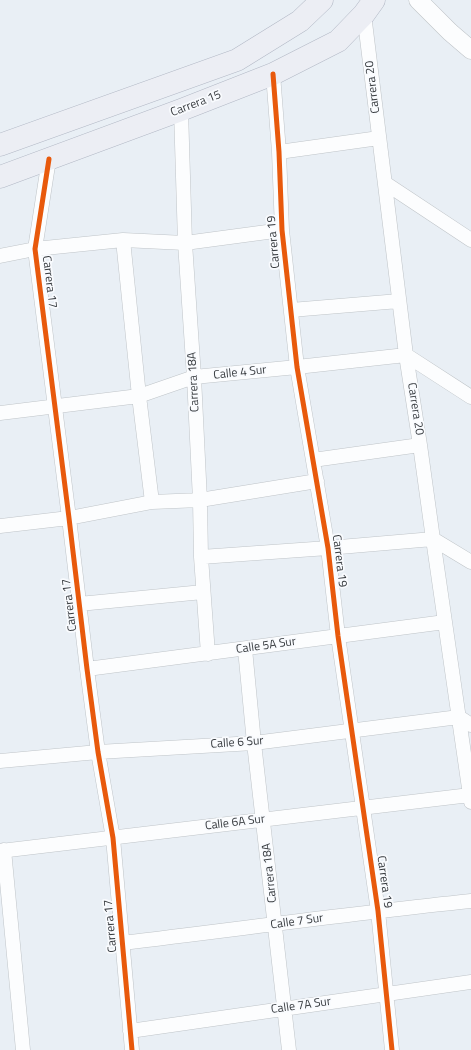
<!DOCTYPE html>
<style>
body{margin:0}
canvas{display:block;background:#e9eff5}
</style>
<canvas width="471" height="1050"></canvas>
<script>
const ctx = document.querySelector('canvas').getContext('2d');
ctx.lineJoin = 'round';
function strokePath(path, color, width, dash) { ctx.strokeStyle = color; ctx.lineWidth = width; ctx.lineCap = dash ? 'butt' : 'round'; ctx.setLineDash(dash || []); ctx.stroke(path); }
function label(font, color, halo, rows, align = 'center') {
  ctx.font = font + ' "Titillium Web",sans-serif'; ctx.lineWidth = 3.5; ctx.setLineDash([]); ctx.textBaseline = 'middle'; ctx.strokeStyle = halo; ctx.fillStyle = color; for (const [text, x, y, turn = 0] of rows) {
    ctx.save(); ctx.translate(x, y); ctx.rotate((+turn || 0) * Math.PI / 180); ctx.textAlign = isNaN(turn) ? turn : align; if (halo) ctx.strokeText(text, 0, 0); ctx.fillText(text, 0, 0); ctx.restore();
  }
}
const minor = new Path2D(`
 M 364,14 L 406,355 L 420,445 L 433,539 L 471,802
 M 273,74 L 279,152 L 282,230 L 297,367 L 328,548 L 338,636 L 378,911 L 392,1050
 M 181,110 L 185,243 L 194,377 L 200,500 L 201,557 L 208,654
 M 279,152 L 379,138
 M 49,159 L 35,249 L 69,518 L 87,669 L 98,752 L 113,838 L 132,1050
 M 385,183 L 471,240
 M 123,240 L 139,396 L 152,502
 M 0,256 L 35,249 L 123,240 L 185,243 L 282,230
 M 291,310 L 399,301
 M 0,413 L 139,396 L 194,377 L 297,367 L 406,355 L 471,397
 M 313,460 L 420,445
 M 0,526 L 69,518 L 152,502 L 200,500 L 317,481
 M 201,557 L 328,548 L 433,539 L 471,562
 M 79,604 L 203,592
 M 245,649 L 254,743 L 289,1050
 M 87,669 L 445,622
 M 0,761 L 98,752 L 254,743 L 459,717 L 471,725
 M 4,850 L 23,1050
 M 0,851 L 470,795
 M 122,943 C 239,929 355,913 471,901
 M 130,1031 L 471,982`);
const tertiary = new Path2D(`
 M 418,0 L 450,32 L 471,50`);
const primary = new Path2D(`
 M 0,145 L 237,60 L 300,21 L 322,0
 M 0,177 L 181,110 L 273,74 L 338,41 L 364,14 L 374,0`);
const cycleway = new Path2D(`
 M 273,74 L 279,152 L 282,230 L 297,367 L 328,548 L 338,636 L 378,911 L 392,1050
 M 49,159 L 35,249 L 69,518 L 87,669 L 98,752 L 113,838 L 132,1050`);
const streetNames = [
 ["Carrera 20",373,87,-97],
 ["Carrera 15",196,104,-21],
 ["Carrera 19",274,242,-95],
 ["Carrera 17",49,282,83],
 ["Calle 4 Sur",240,373,-6],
 ["Carrera 18A",194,382,-93],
 ["Carrera 20",415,409,81],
 ["Carrera 19",339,561,83],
 ["Carrera 17",70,605,-97],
 ["Calle 5A Sur",266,646,-8],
 ["Calle 6 Sur",237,743,-4],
 ["Calle 6A Sur",235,823,-7],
 ["Carrera 18A",270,873,-96],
 ["Carrera 19",384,882,82],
 ["Calle 7 Sur",297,922,-8],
 ["Carrera 17",111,926,-95],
 ["Calle 7A Sur",301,1006,-8]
];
strokePath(minor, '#bfc4c8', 15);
strokePath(tertiary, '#bfc4c8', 19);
strokePath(primary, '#b2b8c5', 23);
strokePath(minor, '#fcfdfe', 14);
strokePath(tertiary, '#fcfdfe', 18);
strokePath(primary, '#eceef4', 22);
strokePath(cycleway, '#e8590c', 5);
label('12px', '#383c40', '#f9fbfe', streetNames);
</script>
